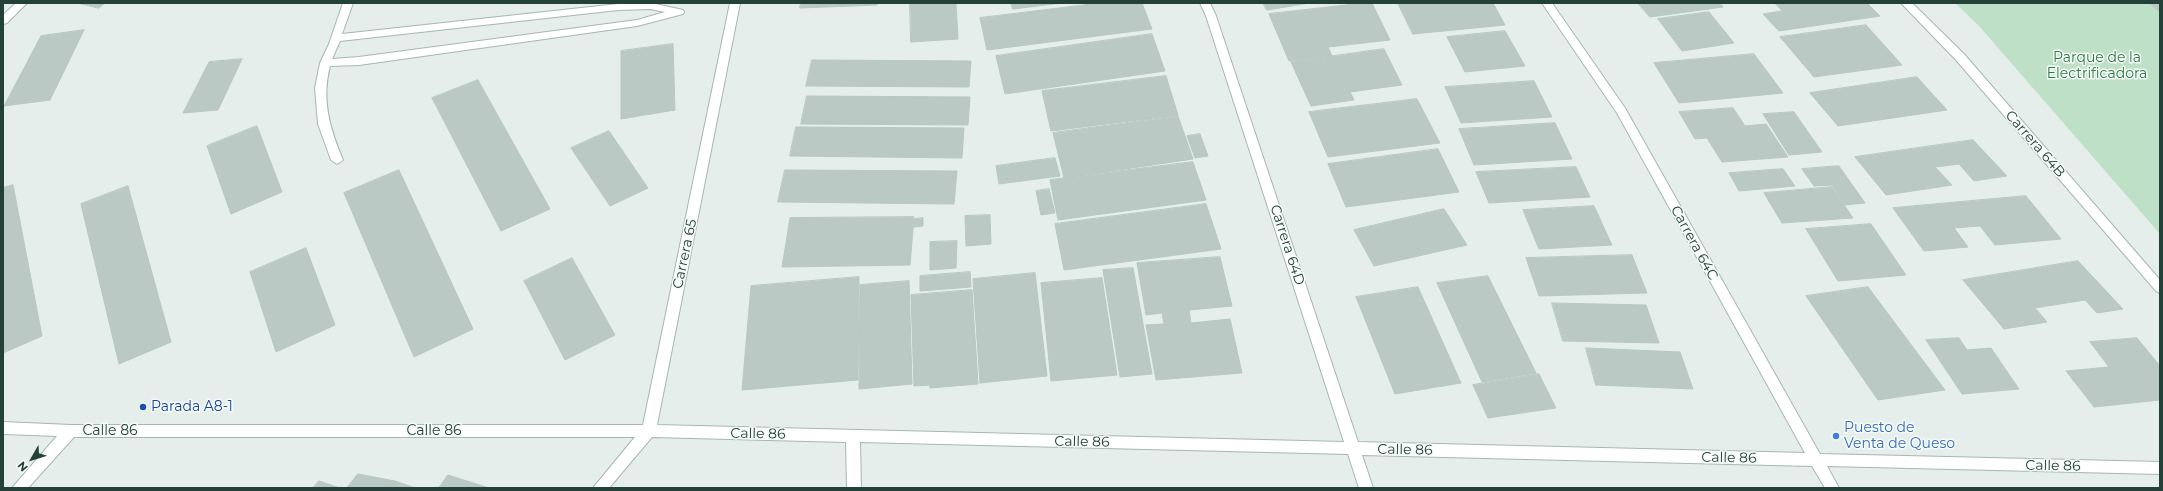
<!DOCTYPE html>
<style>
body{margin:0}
#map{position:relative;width:2163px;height:491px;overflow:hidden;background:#e5eeea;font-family:Montserrat,sans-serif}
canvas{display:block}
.frame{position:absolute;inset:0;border:4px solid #234139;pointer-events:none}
.north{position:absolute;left:12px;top:439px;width:40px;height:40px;-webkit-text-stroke:3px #f6fbf8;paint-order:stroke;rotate:231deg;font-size:11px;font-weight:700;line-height:16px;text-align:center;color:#234139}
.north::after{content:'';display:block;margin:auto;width:14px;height:18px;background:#234139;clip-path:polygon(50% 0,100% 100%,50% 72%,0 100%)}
</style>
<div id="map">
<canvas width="2163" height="491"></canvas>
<div class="frame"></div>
<div class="north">N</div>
</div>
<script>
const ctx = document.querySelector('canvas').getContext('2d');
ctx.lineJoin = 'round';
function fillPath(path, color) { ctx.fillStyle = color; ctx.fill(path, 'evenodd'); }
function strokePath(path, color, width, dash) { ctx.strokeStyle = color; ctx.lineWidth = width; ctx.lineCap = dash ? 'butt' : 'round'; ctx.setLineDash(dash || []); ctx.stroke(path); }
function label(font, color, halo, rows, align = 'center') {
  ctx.font = font + ' Montserrat,sans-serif'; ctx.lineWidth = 3; ctx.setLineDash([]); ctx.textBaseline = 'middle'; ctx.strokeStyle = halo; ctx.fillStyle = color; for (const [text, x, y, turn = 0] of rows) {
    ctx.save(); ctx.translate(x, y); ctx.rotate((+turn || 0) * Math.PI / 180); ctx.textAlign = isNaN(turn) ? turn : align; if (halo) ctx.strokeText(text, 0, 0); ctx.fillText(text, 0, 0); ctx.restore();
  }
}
const green = new Path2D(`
 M 1955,3 L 2160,3 L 2160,234 L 1979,26 Z`);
const building = new Path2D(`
 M 78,3 L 105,3 L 99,8 Z
 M 801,3 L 877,3 L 877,5 L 800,8 Z
 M 910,3 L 956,3 L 958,39 L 911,42 Z
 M 1011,3 L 1063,3 L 1013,9 Z
 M 1100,3 L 1142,3 L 1152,29 L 987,50 L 980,18 Z
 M 1263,3 L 1310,3 L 1267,10 Z
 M 1364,3 L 1372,3 L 1390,40 L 1328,47 L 1332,56 L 1289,61 L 1269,14 Z
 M 1398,3 L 1493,3 L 1505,25 L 1413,34 Z
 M 1638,3 L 1720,3 L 1723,7 L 1650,17 Z
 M 1775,3 L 1867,3 L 1880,16 L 1779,31 L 1763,14 L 1782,11 Z
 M 2150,3 L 2160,3 L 2160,12 Z
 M 1709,12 L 1734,43 L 1682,51 L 1658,19 Z
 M 1866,25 L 1902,65 L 1814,77 L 1780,37 Z
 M 84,30 L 50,100 L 4,106 L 41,36 Z
 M 1505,31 L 1525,66 L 1465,72 L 1447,37 Z
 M 1152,34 L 1165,71 L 1005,94 L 996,56 Z
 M 673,44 L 675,110 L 621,119 L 621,51 Z
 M 1384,49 L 1402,85 L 1350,92 L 1354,100 L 1311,106 L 1291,62 Z
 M 1754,54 L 1783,93 L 1679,103 L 1654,63 Z
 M 242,59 L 218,110 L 183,113 L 209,62 Z
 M 812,60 L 971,61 L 969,87 L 806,86 Z
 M 1166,76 L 1178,115 L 1051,131 L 1042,91 Z
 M 1917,77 L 1947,110 L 1838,126 L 1810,93 Z
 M 478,80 L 550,209 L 501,231 L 432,98 Z
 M 1534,81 L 1552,117 L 1461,123 L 1445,87 Z
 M 807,96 L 970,97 L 968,125 L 801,124 Z
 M 1417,99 L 1440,143 L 1328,157 L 1309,112 Z
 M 1733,108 L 1745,126 L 1766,124 L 1788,157 L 1722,162 L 1707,138 L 1695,139 L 1679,112 Z
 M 1794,112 L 1822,152 L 1789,155 L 1763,114 Z
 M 1178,116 L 1193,159 L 1064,178 L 1053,133 Z
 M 1555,123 L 1572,159 L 1474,165 L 1459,129 Z
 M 257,126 L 282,192 L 231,214 L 207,146 Z
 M 796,127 L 964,128 L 962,158 L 790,156 Z
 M 609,131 L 648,188 L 610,206 L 571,148 Z
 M 1200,134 L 1208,156 L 1195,158 L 1187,136 Z
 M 1973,140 L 2007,176 L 1974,181 L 1959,164 L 1935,167 L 1952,185 L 1886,195 L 1855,157 Z
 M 1438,149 L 1459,192 L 1346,207 L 1328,164 Z
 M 1055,158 L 1060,176 L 999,184 L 996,166 Z
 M 1193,162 L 1206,200 L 1058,220 L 1050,180 Z
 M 1839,166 L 1865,203 L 1845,205 L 1832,185 L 1814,186 L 1802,169 Z
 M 1576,167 L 1590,197 L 1489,203 L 1476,172 Z
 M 1783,169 L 1795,186 L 1739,191 L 1729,173 Z
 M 399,170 L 473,329 L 414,357 L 344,193 Z
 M 785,170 L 957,171 L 954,204 L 778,202 Z
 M 13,185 L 42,336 L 3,353 L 3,188 Z
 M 128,186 L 171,342 L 119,364 L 81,204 Z
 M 1832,187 L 1853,218 L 1782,223 L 1764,193 Z
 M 1049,189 L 1055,213 L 1041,215 L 1036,191 Z
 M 2026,196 L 2061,239 L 1995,245 L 1980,226 L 1954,228 L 1968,247 L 1924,251 L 1893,208 Z
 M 1206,204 L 1221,249 L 1064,270 L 1055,224 Z
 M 1594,206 L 1612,245 L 1539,249 L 1523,210 Z
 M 1444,209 L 1467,245 L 1374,266 L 1354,230 Z
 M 990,215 L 991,244 L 966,246 L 965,216 Z
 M 914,217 L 910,265 L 782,267 L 790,218 Z
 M 923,218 L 923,226 L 914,227 L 915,219 Z
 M 1871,224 L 1906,275 L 1838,281 L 1806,229 Z
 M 957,241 L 956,268 L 930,270 L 930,242 Z
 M 306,248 L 335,325 L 276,352 L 250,272 Z
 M 1632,255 L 1647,293 L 1539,296 L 1526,258 Z
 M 1220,257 L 1232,306 L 1189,310 L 1191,323 L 1230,319 L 1242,373 L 1156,380 L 1146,325 L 1164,324 L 1162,313 L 1146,315 L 1137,263 Z
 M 572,258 L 615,335 L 565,360 L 524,281 Z
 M 2078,261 L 2123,309 L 2097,313 L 2085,300 L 2035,308 L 2047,322 L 2004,329 L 1963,280 Z
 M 1133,268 L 1152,374 L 1120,377 L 1103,270 Z
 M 970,272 L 971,287 L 920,291 L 920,276 Z
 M 1035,273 L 1047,376 L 980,383 L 973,279 Z
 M 1488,276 L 1536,373 L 1482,382 L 1437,283 Z
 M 859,277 L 858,380 L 742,390 L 751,286 Z
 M 1102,278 L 1117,375 L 1051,381 L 1041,283 Z
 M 909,281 L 912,384 L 859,389 L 860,285 Z
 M 1418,287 L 1461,383 L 1395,394 L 1356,297 Z
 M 1868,287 L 1945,390 L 1878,400 L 1806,296 Z
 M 972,290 L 978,384 L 930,388 L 930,385 L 914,386 L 911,295 Z
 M 1552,303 L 1646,305 L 1659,343 L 1563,341 Z
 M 1959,338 L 1967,350 L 1991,348 L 2019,389 L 1962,394 L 1926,340 Z
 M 2137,338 L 2160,366 L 2160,400 L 2094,407 L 2066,371 L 2109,367 L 2090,342 Z
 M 1586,348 L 1680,352 L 1693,389 L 1596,385 Z
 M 1539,374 L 1556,408 L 1488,418 L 1473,385 Z
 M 358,474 L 395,481 L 390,488 L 347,488 Z
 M 448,475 L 489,488 L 439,488 Z
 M 319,481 L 340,488 L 313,488 Z
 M 395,481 L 415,488 L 390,488 Z`);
const minor = new Path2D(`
 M 16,3 L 27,3 L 7,23 L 3,24 L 3,15 Z
 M 343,3 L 353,3 L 342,34 L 618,4 L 651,3 L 683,10 L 684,12 L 683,14 L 637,26 L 359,65 L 330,66 C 321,100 330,129 343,160 L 337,164 L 331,160 L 318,124 L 315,88 L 320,63 L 329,44 ZM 650,9 L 665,12 L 637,20 L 359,57 L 332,59 L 340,41 L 618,10 Z
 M 730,3 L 740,3 L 657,425 L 1344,442 L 1206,16 L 1200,3 L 1210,3 L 1216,16 L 1358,442 L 1805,453 L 1617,113 L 1542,3 L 1552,3 L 1625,108 L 1820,454 L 2160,462 L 2160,474 L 1827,466 L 1839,488 L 1825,488 L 1812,466 L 1362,455 L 1373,488 L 1359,488 L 1348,454 L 860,442 L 861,488 L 847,488 L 846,442 L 652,437 L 609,488 L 593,488 L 635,437 L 74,437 L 28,488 L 12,488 L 57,436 L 3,434 L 3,422 L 71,425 L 643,425 Z
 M 1901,3 L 1912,3 L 1964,54 L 2160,280 L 2160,293 L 2156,291 L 1956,60 Z`);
const markers = [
 [143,407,4,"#1a4fb4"],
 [1836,436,4,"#3f7fe0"]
];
const parkNames = [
 ["Parque de la",2097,58],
 ["Electrificadora",2097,74]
];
const streetNames = [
 ["Carrera 64B",2035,144,49],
 ["Carrera 64C",1694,243,61],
 ["Carrera 64D",1287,245,72],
 ["Carrera 65",685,254,-78],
 ["Calle 86",110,431],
 ["Calle 86",434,431],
 ["Calle 86",758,434,1],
 ["Calle 86",1082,442,1],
 ["Calle 86",1405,450,1],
 ["Calle 86",1729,458,1],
 ["Calle 86",2053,466,1]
];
const transitNames = [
 ["Parada A8-1",151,407]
];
const shopNames = [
 ["Puesto de",1844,428],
 ["Venta de Queso",1844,444]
];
fillPath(green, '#bee0c7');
fillPath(building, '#bac9c3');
strokePath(building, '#b7c8c1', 1);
strokePath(minor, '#a7b7b1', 2);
fillPath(minor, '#fff');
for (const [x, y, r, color] of markers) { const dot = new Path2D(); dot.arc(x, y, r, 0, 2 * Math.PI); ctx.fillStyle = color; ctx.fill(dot); strokePath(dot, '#f6fbf8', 1.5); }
label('14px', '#2c7949', '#f6fbf8', parkNames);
label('14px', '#234139', '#f6fbf8', streetNames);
label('14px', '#164399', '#f6fbf8', transitNames, 'left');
label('14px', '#366cbe', '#f6fbf8', shopNames, 'left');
</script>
